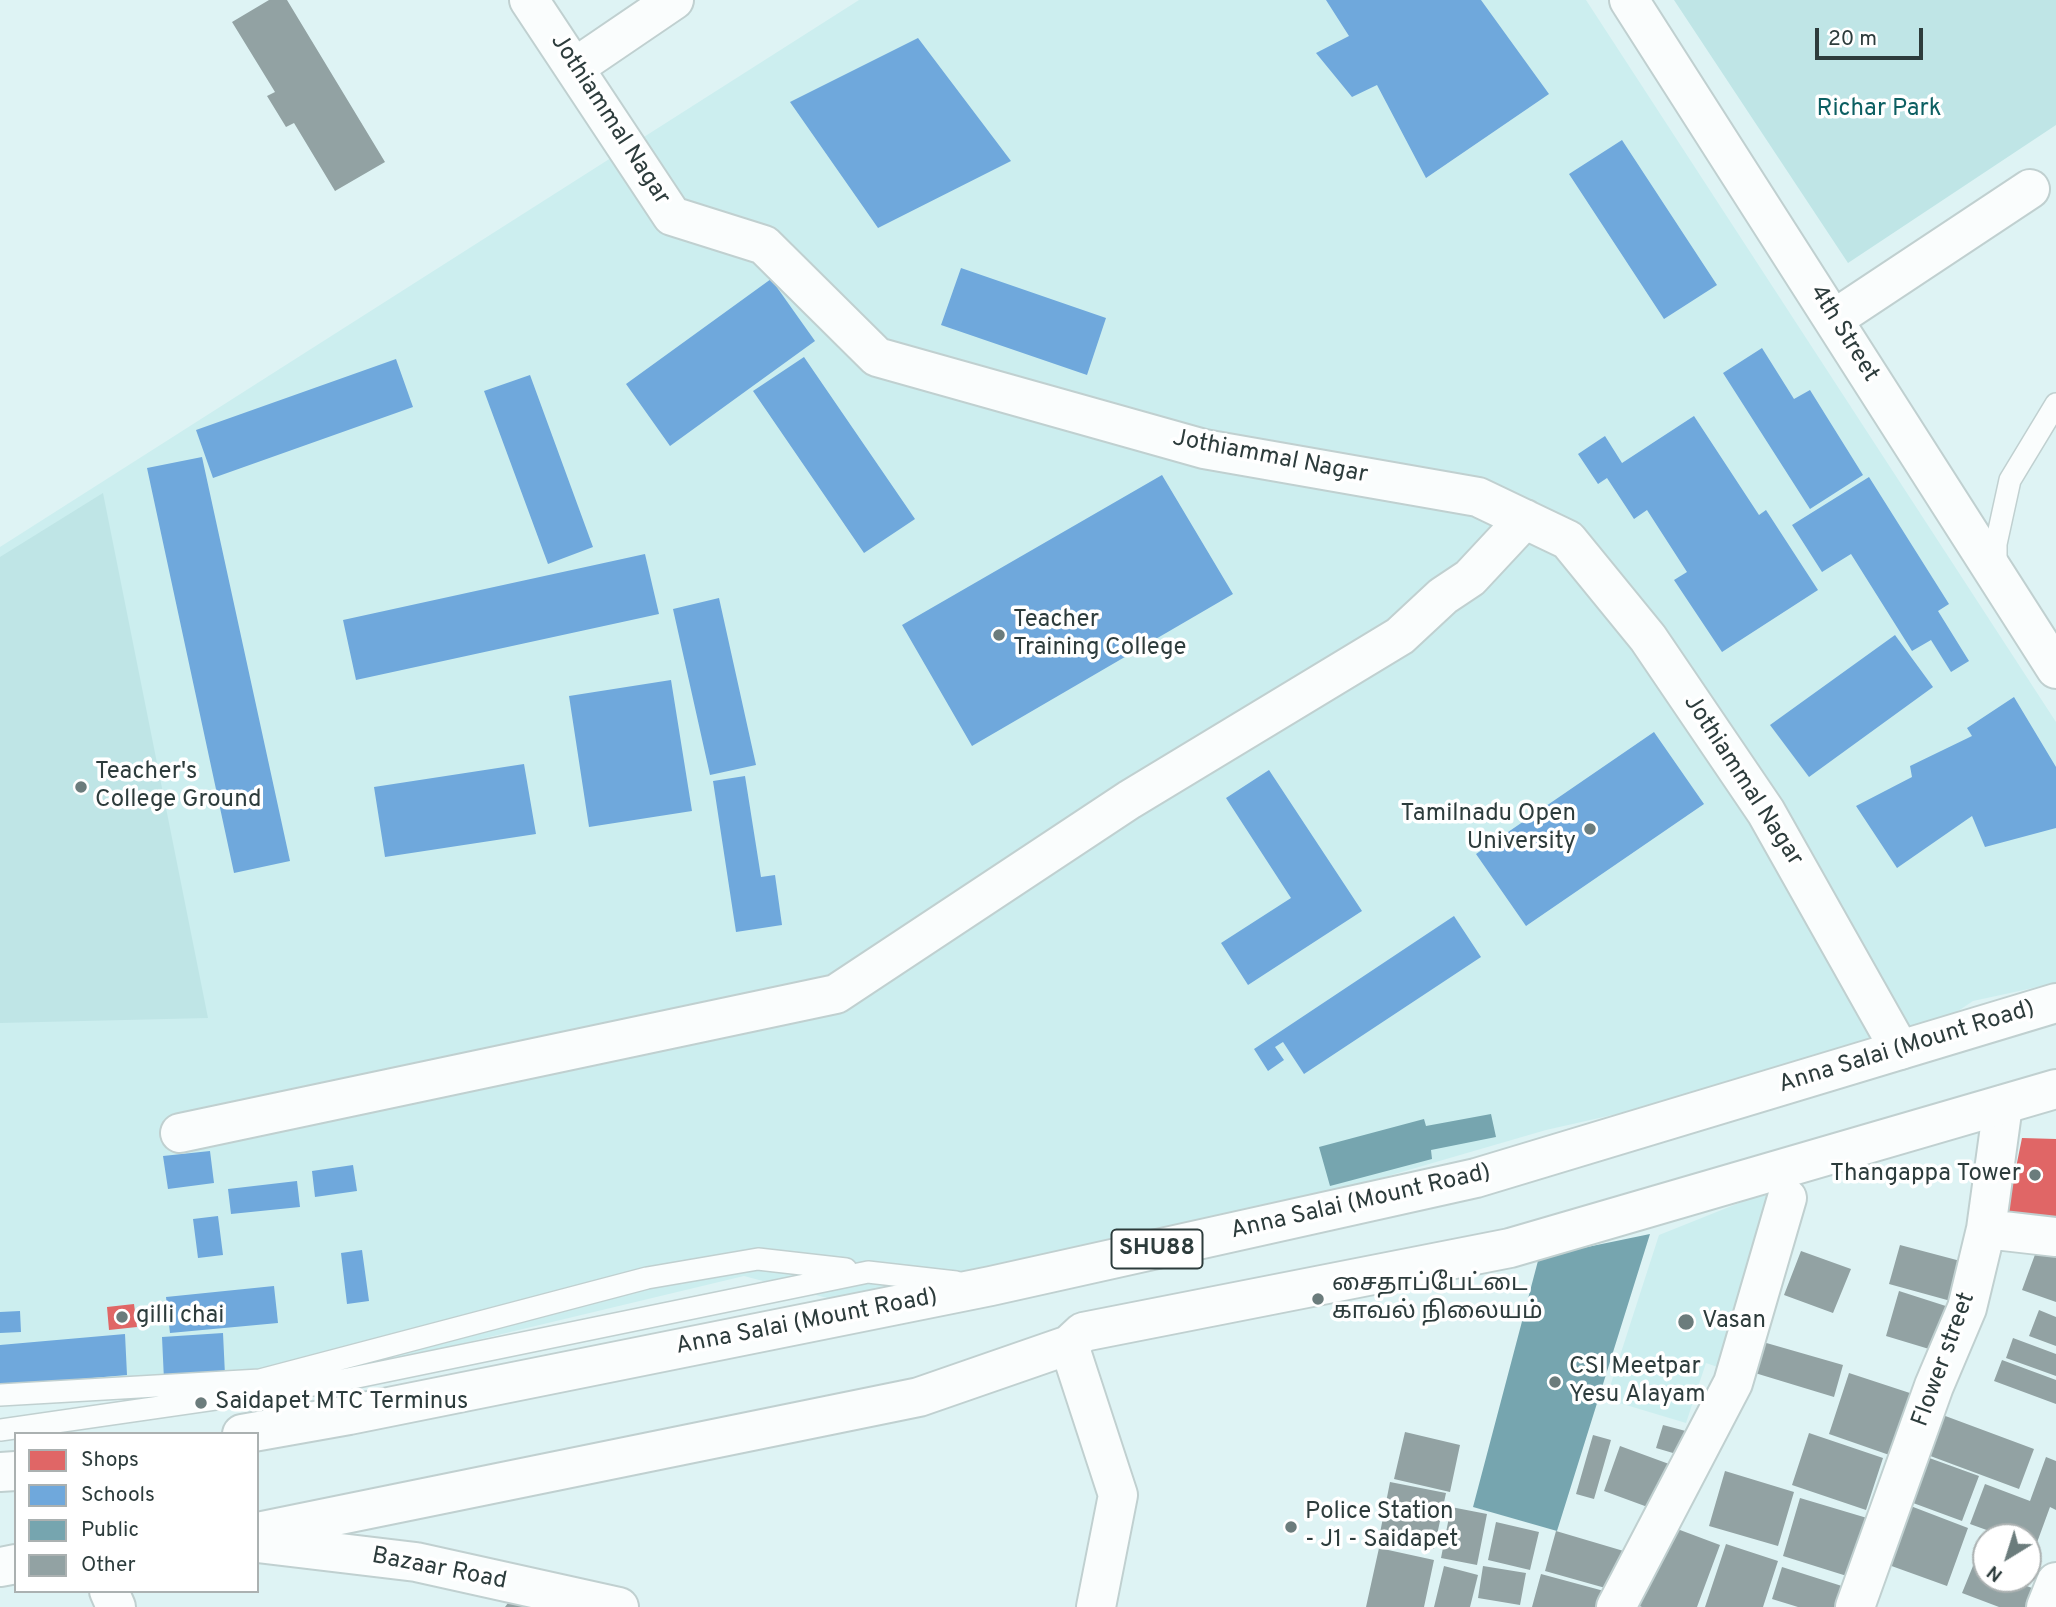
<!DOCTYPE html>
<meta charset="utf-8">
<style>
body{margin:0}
#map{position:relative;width:2056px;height:1607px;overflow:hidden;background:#def3f4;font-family:Overpass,sans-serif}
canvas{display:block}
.legend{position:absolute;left:14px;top:1432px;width:245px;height:161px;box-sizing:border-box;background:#fff;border:2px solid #abb1b1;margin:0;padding:9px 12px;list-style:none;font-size:21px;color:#2d3c3c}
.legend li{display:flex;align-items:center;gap:14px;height:35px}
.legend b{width:35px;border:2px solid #abb1b1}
.north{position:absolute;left:1972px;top:1523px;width:70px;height:70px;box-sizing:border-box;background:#fff;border:2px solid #abb1b1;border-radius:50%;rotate:218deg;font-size:19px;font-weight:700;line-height:28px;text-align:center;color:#2d3c3c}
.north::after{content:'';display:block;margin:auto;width:24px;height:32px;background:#6b7c7c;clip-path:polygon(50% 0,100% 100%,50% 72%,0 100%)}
.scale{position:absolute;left:1815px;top:28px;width:108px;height:32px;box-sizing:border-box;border:4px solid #2d3c3c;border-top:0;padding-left:9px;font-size:21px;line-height:24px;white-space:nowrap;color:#2d3c3c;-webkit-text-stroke:5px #fff;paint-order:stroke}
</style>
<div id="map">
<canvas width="2056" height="1607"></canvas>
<ul class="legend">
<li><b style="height:19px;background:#e06666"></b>Shops</li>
<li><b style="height:19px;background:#6fa8dc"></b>Schools</li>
<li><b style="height:19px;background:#76a5af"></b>Public</li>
<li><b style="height:19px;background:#92a2a3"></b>Other</li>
</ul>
<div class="north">N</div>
<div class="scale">20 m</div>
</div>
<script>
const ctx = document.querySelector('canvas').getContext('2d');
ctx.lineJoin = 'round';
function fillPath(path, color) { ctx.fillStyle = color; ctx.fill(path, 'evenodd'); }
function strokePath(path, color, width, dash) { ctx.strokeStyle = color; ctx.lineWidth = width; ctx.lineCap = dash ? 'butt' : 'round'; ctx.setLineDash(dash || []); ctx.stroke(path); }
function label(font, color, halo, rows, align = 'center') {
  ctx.font = font + ' Overpass,"Noto Sans Tamil",sans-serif'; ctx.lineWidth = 7; ctx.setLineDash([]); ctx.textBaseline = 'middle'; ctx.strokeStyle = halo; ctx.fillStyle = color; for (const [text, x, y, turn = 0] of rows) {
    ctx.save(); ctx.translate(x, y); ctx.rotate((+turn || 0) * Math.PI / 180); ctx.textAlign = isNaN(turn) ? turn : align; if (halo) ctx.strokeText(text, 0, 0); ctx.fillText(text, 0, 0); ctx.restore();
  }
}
const built = new Path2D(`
 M 859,0 L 1586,0 L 2056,722 L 2056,983 L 1973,1001 L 1900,1050 L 1546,1130 L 1326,1194 L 880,1312 L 744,1276 L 310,1380 L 0,1403 L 0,547 Z
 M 1779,1187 L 1726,1370 L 1706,1363 L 1686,1423 L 1606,1399 L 1659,1235 Z`);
const green = new Path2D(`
 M 1674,0 L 2056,0 L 2056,125 L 1848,263 Z
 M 103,493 L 208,1018 L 0,1023 L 0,557 Z`);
const shops = new Path2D(`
 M 2022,1138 L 2056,1139 L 2056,1217 L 2007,1212 Z
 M 134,1304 L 137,1327 L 109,1330 L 107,1307 Z`);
const schools = new Path2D(`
 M 1326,0 L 1481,0 L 1549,94 L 1426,178 L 1377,85 L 1352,97 L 1316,53 L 1349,36 Z
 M 918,38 L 1011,161 L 878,228 L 790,102 Z
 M 1622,140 L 1717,285 L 1664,319 L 1569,174 Z
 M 961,268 L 1106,318 L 1087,375 L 941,325 Z
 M 771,279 L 815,341 L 670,446 L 626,384 Z
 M 1762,348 L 1794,399 L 1810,390 L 1863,475 L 1810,509 L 1723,373 Z
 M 804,357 L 915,519 L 864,553 L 753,391 Z
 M 396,359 L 413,407 L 213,478 L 196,430 Z
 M 530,375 L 593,547 L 548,564 L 484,391 Z
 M 1694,416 L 1759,515 L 1766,510 L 1818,590 L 1722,652 L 1674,580 L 1687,572 L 1647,510 L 1634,519 L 1607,478 L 1598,484 L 1578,454 L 1605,436 L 1622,463 Z
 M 202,457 L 290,861 L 234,873 L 147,468 Z
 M 1162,475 L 1233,594 L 972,746 L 902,625 Z
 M 1869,477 L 1949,604 L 1938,611 L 1969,661 L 1951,672 L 1931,640 L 1912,651 L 1851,554 L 1822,572 L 1792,525 Z
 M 645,554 L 659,614 L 356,680 L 343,620 Z
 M 719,598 L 756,765 L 710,775 L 673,609 Z
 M 1895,635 L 1933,687 L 1809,777 L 1770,725 Z
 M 671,680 L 692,811 L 589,827 L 569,696 Z
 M 2014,697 L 2056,767 L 2056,828 L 1985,847 L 1972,816 L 1897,868 L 1856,806 L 1912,777 L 1910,766 L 1972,736 L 1967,728 Z
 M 1654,732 L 1704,804 L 1526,926 L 1476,854 Z
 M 524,764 L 536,834 L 385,857 L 374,787 Z
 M 1269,770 L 1362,911 L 1248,985 L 1221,943 L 1291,898 L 1226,798 Z
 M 745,776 L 761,877 L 775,875 L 782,925 L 736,932 L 713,781 Z
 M 1454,916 L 1481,957 L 1304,1074 L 1283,1042 L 1275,1047 L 1284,1060 L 1268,1071 L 1254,1049 Z
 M 210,1151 L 214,1183 L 168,1189 L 163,1156 Z
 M 353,1165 L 357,1191 L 315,1197 L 312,1171 Z
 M 297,1181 L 300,1207 L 231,1214 L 228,1189 Z
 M 218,1216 L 223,1255 L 198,1258 L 193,1219 Z
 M 362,1250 L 369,1301 L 347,1304 L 341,1253 Z
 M 274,1286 L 278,1323 L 170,1333 L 166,1297 Z
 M 20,1311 L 21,1332 L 0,1333 L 0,1312 Z
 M 223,1333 L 225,1375 L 164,1380 L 162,1337 Z
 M 125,1334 L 127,1375 L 0,1386 L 0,1345 Z`);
const public = new Path2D(`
 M 1491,1114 L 1496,1137 L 1431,1150 L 1432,1159 L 1330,1186 L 1319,1147 L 1424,1119 L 1426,1126 Z
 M 1650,1234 L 1557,1531 L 1473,1507 L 1539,1257 Z`);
const building = new Path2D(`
 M 269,0 L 287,0 L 385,162 L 335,191 L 294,123 L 286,127 L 267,96 L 275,92 L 232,22 Z
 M 2040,1241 L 2056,1247 L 2056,1302 L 2022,1290 Z
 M 1900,1245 L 1968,1263 L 1958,1303 L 1889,1284 Z
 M 1801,1251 L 1851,1269 L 1833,1313 L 1784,1295 Z
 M 1899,1291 L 1952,1308 L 1939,1352 L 1886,1336 Z
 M 2039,1310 L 2056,1317 L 2056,1346 L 2029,1336 Z
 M 2013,1338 L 2056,1354 L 2056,1376 L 2006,1358 Z
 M 1763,1342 L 1843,1365 L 1834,1397 L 1755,1373 Z
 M 2002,1360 L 2056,1380 L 2056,1404 L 1994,1381 Z
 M 1849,1373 L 1919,1396 L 1898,1458 L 1829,1434 Z
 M 1940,1414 L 2034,1449 L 2019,1489 L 1925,1454 Z
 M 1663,1425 L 1697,1434 L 1690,1458 L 1656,1448 Z
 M 1405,1432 L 1460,1445 L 1450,1492 L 1394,1479 Z
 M 1809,1433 L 1883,1458 L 1866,1510 L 1792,1485 Z
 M 1593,1435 L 1611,1440 L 1594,1499 L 1576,1494 Z
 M 1620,1446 L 1669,1464 L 1653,1509 L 1604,1491 Z
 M 1921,1455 L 1979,1476 L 1962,1521 L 1905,1500 Z
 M 2046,1457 L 2056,1461 L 2056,1510 L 2050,1507 L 2035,1548 L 2028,1545 L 2028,1537 L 2006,1537 L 1970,1524 L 1985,1484 L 2030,1501 Z
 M 1725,1471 L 1794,1492 L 1778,1546 L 1709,1526 Z
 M 1390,1482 L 1446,1493 L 1434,1549 L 1379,1538 Z
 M 1800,1498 L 1867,1518 L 1850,1577 L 1783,1556 Z
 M 1908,1505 L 1968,1528 L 1947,1586 L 1886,1564 Z
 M 1451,1507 L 1487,1514 L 1477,1565 L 1441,1558 Z
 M 1496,1522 L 1539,1532 L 1530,1570 L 1488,1560 Z
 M 1664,1524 L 1720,1545 L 1697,1607 L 1642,1607 L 1634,1604 Z
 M 1556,1531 L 1627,1552 L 1616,1591 L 1545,1571 Z
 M 1726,1544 L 1778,1561 L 1763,1607 L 1705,1607 Z
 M 1379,1548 L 1434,1560 L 1424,1607 L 1366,1607 Z
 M 1444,1566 L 1478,1575 L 1470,1607 L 1434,1607 Z
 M 1483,1566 L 1526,1573 L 1520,1605 L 1478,1598 Z
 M 1973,1566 L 1986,1571 L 1986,1579 L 2008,1579 L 2032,1588 L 2025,1607 L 1999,1607 L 1962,1593 Z
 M 1782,1567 L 1845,1587 L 1838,1607 L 1798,1607 L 1772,1599 Z
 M 1541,1574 L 1604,1591 L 1600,1607 L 1532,1607 Z
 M 514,1595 L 531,1607 L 505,1607 Z`);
const service = new Path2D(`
 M 1996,568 L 1996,544 L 2010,480 L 2056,404
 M 0,1395 L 260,1380 L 647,1278 L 758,1259 L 846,1269
 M 0,1430 L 333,1382 L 868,1272 L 956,1282`);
const minor = new Path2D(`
 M 529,0 L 672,216 L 764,245 L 877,357 L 1204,449 L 1478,497 L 1568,540 L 1648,638 L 1766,812 L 1900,1050
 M 1629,0 L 2056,669
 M 574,68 L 674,0
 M 1834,319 L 2030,189
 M 180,1133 L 836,994 L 1129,800 L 1400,636 L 1443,596 L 1470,578 L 1525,519
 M 1986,1229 L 2056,1237
 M 1069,1345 L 1118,1495 L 1096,1607
 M 109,1591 L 116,1607
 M 1616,1607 L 1733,1383 L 1787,1198
 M 1855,1607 L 1934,1386 L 1967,1308 L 1986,1229 L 2003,1105
 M 2046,1607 L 2056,1582`);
const tertiary = new Path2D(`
 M 257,1543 L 416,1562 L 619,1607`);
const primary = new Path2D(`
 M 242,1434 L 349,1415 L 991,1286 L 1476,1178 L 2056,1003
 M 0,1472 L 16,1471
 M 257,1532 L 919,1397 L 1069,1345 L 1083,1332 L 1510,1248 L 2056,1089
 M 0,1567 L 16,1564`);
const markers = [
 [999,635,7,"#6b7c7c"],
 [81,787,7,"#6b7c7c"],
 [1590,829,7,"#6b7c7c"],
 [2035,1175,7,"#6b7c7c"],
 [1318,1299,7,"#6b7c7c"],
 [122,1317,7,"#6b7c7c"],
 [1686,1322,9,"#6b7c7c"],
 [1555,1382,7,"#6b7c7c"],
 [201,1403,7,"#6b7c7c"],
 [1291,1527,7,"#6b7c7c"]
];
const shields = [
 [1157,1249,91]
];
const shieldNames = [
 ["SHU88",1157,1249]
];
const parkNames = [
 ["Richar Park",1879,110]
];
const streetNames = [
 ["Jothiammal Nagar",609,120,57],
 ["4th Street",1843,334,58],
 ["Jothiammal Nagar",1270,458,11],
 ["Jothiammal Nagar",1742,781,57],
 ["Anna Salai (Mount Road)",1907,1048,-17],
 ["Anna Salai (Mount Road)",1361,1203,-13],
 ["Anna Salai (Mount Road)",807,1323,-11],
 ["Flower street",1945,1360,-70],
 ["Bazaar Road",439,1570,11]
];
const poiNames = [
 ["Teacher",1013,621],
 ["Training College",1013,649],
 ["Teacher's",95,773],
 ["College Ground",95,801],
 ["Tamilnadu Open",1576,815,"right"],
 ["University",1576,843,"right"],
 ["Thangappa Tower",2021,1175,"right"],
 ["சைதாப்பேட்டை",1332,1285],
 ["காவல் நிலையம்",1332,1313],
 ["gilli chai",136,1317],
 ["Vasan",1702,1322],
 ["CSI Meetpar",1569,1368],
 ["Yesu Alayam",1569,1396],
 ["Saidapet MTC Terminus",215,1403],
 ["Police Station",1305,1513],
 ["- J1 - Saidapet",1305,1541]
];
fillPath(built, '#cceeef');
fillPath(green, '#bfe5e6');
fillPath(shops, '#e06666');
fillPath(schools, '#6fa8dc');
fillPath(public, '#76a5af');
fillPath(building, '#92a2a3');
strokePath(service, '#c0d0d0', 24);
strokePath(minor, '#c0d0d0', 42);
strokePath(tertiary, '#c0d0d0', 42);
strokePath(primary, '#c0d0d0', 42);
strokePath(service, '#fafdfd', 21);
strokePath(minor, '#fafdfd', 38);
strokePath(tertiary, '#fafdfd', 38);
strokePath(primary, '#fafdfd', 38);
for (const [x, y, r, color] of markers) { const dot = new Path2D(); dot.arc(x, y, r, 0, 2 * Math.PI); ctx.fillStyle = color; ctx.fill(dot); strokePath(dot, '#fff', 2.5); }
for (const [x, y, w] of shields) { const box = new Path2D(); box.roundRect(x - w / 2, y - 19.5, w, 39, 5); ctx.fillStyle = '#fff'; ctx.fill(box); strokePath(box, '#2d3c3c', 2); }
label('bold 23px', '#2d3c3c', null, shieldNames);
label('24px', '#0c5f62', '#fff', parkNames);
label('24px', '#2d3c3c', '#fff', streetNames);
label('24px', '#2d3c3c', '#fff', poiNames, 'left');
</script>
